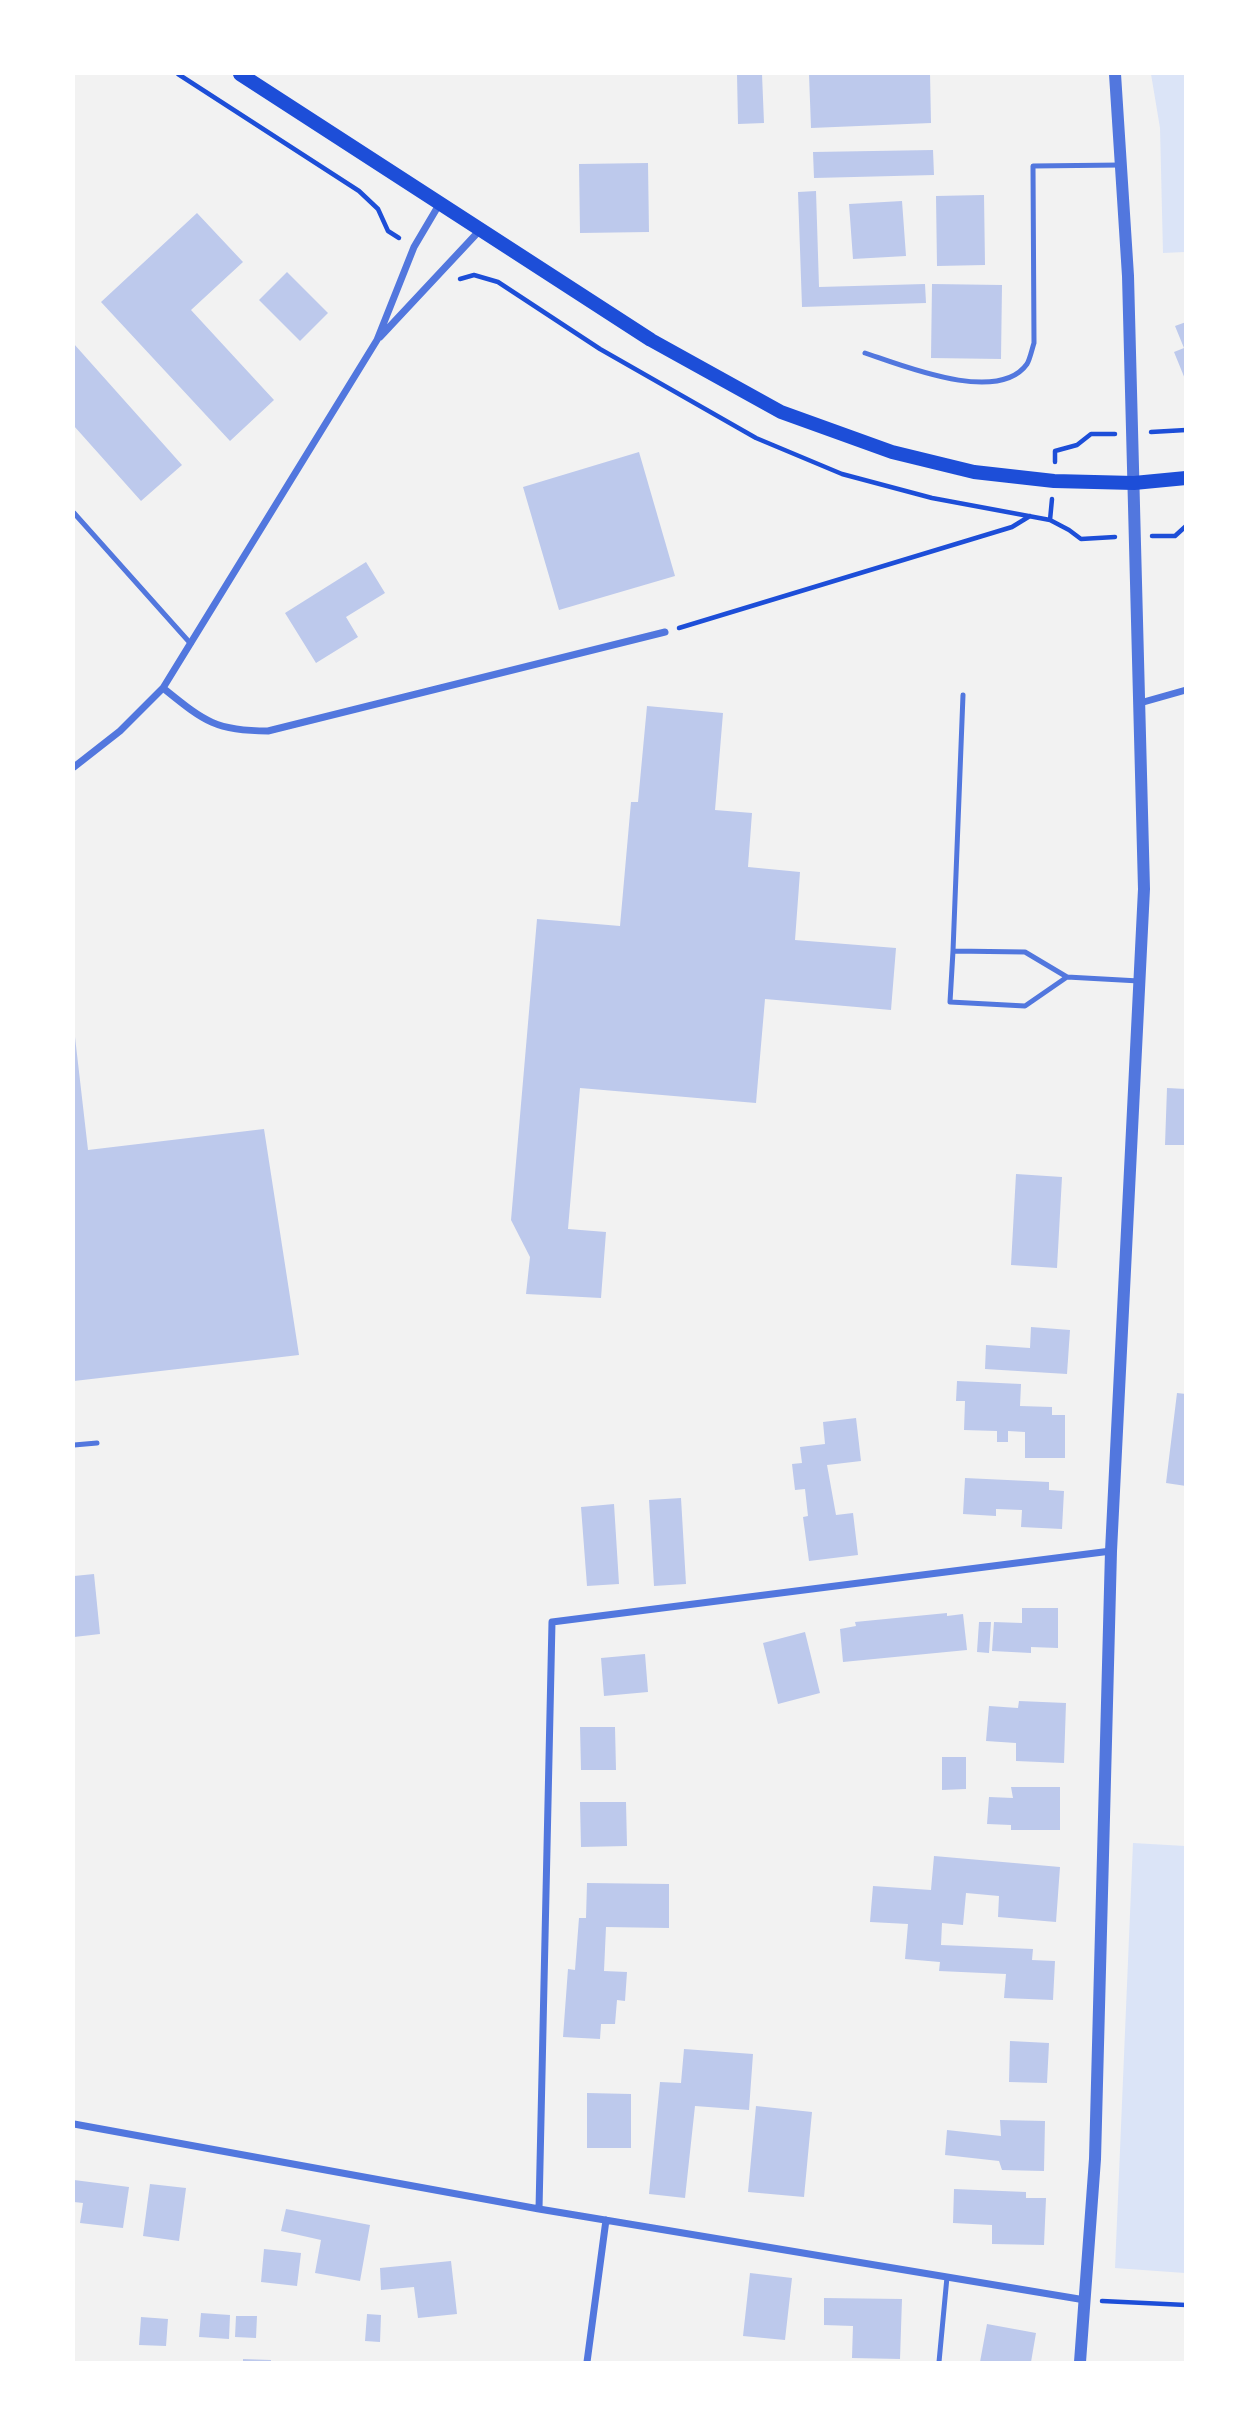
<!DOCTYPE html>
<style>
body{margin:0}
#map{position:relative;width:1259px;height:2436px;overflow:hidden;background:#f2f2f2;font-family:Karla,sans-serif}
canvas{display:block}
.frame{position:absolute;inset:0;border:75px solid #fff;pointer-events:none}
</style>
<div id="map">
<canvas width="1259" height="2436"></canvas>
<div class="frame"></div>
</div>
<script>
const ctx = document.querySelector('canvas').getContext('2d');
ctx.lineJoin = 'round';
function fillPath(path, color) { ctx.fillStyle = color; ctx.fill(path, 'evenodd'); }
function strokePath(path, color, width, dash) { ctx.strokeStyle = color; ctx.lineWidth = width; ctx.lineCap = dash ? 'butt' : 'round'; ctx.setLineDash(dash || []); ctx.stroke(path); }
const green = new Path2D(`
 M 1151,74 L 1185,74 L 1185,252 L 1163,253 L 1160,128 Z
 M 1133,1843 L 1185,1846 L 1185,2273 L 1115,2268 Z`);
const building = new Path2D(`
 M 737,74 L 762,74 L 764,123 L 738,124 Z
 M 809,74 L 930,74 L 931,123 L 811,128 Z
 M 933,150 L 934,175 L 814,178 L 813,152 Z
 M 648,163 L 649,232 L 580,233 L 579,164 Z
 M 816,191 L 819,287 L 925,284 L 926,303 L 802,307 L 798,192 Z
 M 984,195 L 985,265 L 937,266 L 936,196 Z
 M 902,201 L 906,256 L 853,259 L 849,204 Z
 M 197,213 L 243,262 L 191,310 L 274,400 L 230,441 L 101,302 Z
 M 287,272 L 328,313 L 300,341 L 259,300 Z
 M 932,284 L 1002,285 L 1001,359 L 931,358 Z
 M 1186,322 L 1186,379 L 1185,379 L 1174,352 L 1184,348 L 1175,326 Z
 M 74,344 L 182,465 L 141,501 L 74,426 Z
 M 639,452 L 675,576 L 559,610 L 523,487 Z
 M 366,562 L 385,593 L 346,617 L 358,637 L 316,663 L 285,613 Z
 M 647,706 L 723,713 L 715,810 L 752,813 L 748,867 L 800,872 L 795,940 L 896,948 L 891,1010 L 765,999 L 756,1103 L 580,1088 L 568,1229 L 606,1232 L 601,1298 L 526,1294 L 530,1257 L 511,1220 L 537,919 L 620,926 L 631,802 L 638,802 Z
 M 74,1037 L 75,1037 L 88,1150 L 264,1129 L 299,1355 L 74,1381 Z
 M 1167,1088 L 1186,1089 L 1186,1145 L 1165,1145 Z
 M 1016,1174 L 1062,1177 L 1057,1268 L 1011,1265 Z
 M 1031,1327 L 1070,1330 L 1067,1374 L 985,1369 L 986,1345 L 1030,1348 Z
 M 957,1381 L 1021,1384 L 1020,1406 L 1052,1407 L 1052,1415 L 1065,1415 L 1065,1458 L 1025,1458 L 1025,1432 L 1008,1431 L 1008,1442 L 997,1442 L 997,1431 L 964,1430 L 965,1401 L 956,1401 Z
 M 1177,1393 L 1186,1394 L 1186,1486 L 1166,1483 Z
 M 856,1418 L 861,1461 L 827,1465 L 836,1515 L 853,1513 L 858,1555 L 809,1561 L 803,1517 L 808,1516 L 805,1489 L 795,1490 L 792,1464 L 802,1463 L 800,1447 L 825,1444 L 823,1422 Z
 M 965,1478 L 1049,1482 L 1049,1490 L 1064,1491 L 1062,1529 L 1021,1527 L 1022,1510 L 996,1509 L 996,1516 L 963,1514 Z
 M 681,1498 L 686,1584 L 654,1586 L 649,1500 Z
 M 614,1504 L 619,1584 L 587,1586 L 581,1507 Z
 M 94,1574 L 100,1634 L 74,1637 L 74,1576 Z
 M 1022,1608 L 1058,1608 L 1058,1648 L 1031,1647 L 1031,1653 L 992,1651 L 994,1622 L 1022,1623 Z
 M 947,1613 L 947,1616 L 963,1614 L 967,1650 L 843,1662 L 840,1629 L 856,1626 L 855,1622 Z
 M 979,1622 L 991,1622 L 989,1653 L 977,1652 Z
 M 805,1632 L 820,1693 L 778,1704 L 763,1643 Z
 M 645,1654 L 648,1692 L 604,1696 L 601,1658 Z
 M 1019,1701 L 1066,1703 L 1064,1763 L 1016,1761 L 1016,1743 L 986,1741 L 989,1706 L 1018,1708 Z
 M 580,1727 L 615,1727 L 616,1770 L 581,1770 Z
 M 942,1757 L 966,1757 L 966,1789 L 942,1790 Z
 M 1011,1787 L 1060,1787 L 1060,1830 L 1011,1830 L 1011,1825 L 987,1824 L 989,1797 L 1013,1798 Z
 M 580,1802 L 626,1802 L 627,1846 L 581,1847 Z
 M 934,1856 L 1060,1867 L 1056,1922 L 998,1917 L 999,1896 L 966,1893 L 963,1925 L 942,1923 L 941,1945 L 1033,1949 L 1032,1960 L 1055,1961 L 1053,2000 L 1004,1998 L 1006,1974 L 939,1971 L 940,1962 L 905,1959 L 908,1924 L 870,1922 L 873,1886 L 931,1890 Z
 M 587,1883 L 669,1884 L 669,1928 L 606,1927 L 604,1971 L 627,1972 L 625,2001 L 617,2000 L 615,2024 L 601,2024 L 600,2039 L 563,2037 L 568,1969 L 575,1970 L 579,1918 L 586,1918 Z
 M 1010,2041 L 1049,2043 L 1047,2083 L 1009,2082 Z
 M 684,2049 L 753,2054 L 749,2110 L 695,2106 L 685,2198 L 649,2194 L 660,2082 L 681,2083 Z
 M 587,2093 L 631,2094 L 631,2148 L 587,2148 Z
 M 756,2106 L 812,2112 L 804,2197 L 748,2192 Z
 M 1000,2120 L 1045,2121 L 1044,2171 L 1002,2170 L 999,2161 L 945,2155 L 947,2130 L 1001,2136 Z
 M 74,2180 L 129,2187 L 123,2228 L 80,2223 L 83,2203 L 74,2202 Z
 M 150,2184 L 186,2188 L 179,2241 L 143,2236 Z
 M 954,2189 L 1026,2192 L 1026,2198 L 1046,2198 L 1044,2245 L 992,2244 L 992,2225 L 953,2223 Z
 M 286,2209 L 370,2225 L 360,2281 L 315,2273 L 321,2240 L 281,2231 Z
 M 264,2249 L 301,2253 L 297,2286 L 261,2282 Z
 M 451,2261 L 457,2314 L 418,2318 L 414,2287 L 381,2290 L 380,2268 Z
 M 750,2273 L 792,2278 L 785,2340 L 743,2336 Z
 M 824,2298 L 902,2299 L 900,2359 L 852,2358 L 853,2326 L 824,2325 Z
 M 201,2313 L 230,2315 L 229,2339 L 199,2337 Z
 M 367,2314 L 381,2315 L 380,2342 L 365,2341 Z
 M 236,2316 L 257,2316 L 256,2338 L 235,2337 Z
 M 141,2317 L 168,2319 L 166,2346 L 139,2345 Z
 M 987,2324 L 1036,2333 L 1031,2362 L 980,2362 Z
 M 243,2359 L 271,2360 L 271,2362 L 243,2362 Z`);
const path = new Path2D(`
 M 178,74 L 359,191 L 378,209 L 388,231 L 399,238
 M 460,279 L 474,275 L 498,282 L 600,349 L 756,438 L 842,474 L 932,498 L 1050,520 L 1069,530 L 1081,539 L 1115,537
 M 1151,432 L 1186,430
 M 1055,462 L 1055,451 L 1077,445 L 1091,434 L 1115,434
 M 1050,520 L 1052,499
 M 1152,536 L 1175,536 L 1186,526
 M 679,628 L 1012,527 L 1030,516
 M 1102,2301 L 1186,2305`);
const service = new Path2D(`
 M 865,353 C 901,365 998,405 1027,364 C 1030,359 1032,349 1034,343 L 1033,166 L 1121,165
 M 74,513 L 191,644
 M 953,951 L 963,695
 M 1067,977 L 1025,1006 L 950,1002 L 953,951 L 1025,952 L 1067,977 L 1139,981
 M 74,1445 L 97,1443
 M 939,2362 L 947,2277`);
const minor = new Path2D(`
 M 380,337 L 481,229
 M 163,688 C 204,721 215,731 268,731 L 665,632
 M 1140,703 L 1186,690
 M 74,767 L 120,731 L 163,688 L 377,340 L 414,247 L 440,203
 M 74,2124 L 539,2209 L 1085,2300
 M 539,2209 L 552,1622 L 1111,1551
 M 587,2362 L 606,2220`);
const tertiary = new Path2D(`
 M 1080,2362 L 1095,2159 L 1111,1551 L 1144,889 L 1128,276 L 1115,74`);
const secondary = new Path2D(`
 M 240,74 L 651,340 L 781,412 L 892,452 L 974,472 L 1054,481 L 1134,483 L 1186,478`);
fillPath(green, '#dbe4f7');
fillPath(building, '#bdc9ec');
strokePath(path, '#1d4ed8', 4.5);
strokePath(service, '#5277de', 5);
strokePath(minor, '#5277de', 7);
strokePath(tertiary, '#5277de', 12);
strokePath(secondary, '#1d4ed8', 14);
</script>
